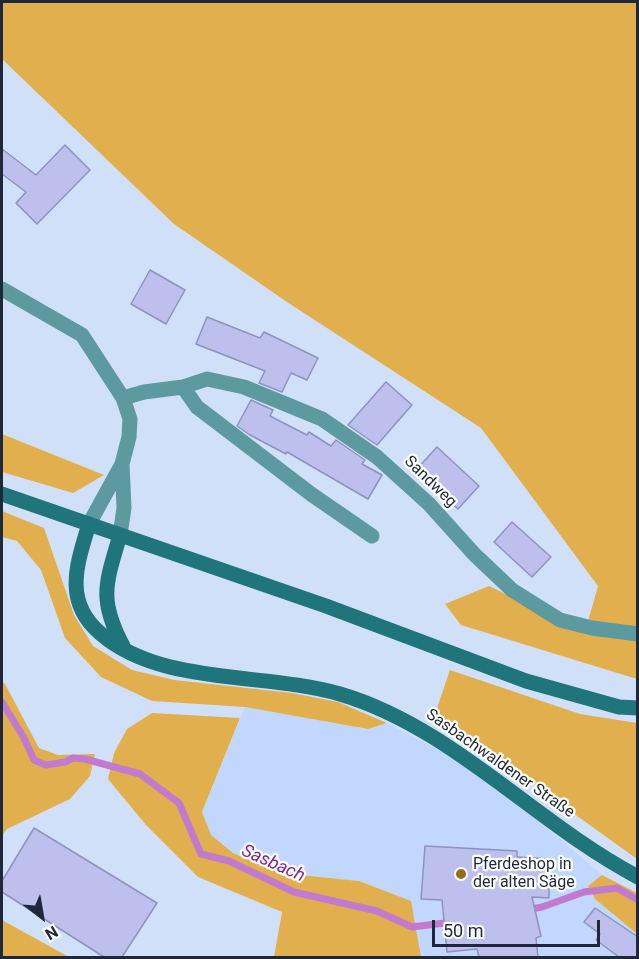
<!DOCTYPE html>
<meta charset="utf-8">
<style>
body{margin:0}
#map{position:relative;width:639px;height:959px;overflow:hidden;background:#d1e0f9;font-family:Roboto,sans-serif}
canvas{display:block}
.frame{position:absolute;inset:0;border:3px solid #1f2838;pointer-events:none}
.north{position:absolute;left:12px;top:887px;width:60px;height:60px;-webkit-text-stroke:4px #fff;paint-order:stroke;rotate:149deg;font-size:16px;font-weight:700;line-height:24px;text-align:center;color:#1f2838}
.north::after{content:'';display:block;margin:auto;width:21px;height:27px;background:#1f2838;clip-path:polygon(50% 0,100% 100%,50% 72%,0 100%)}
.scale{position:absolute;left:432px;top:920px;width:168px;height:27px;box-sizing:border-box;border:3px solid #1f2838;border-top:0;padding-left:8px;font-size:18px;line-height:21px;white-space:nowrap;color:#1f2838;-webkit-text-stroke:4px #fff;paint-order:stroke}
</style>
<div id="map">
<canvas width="639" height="959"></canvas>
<div class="frame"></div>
<div class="north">N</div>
<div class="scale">50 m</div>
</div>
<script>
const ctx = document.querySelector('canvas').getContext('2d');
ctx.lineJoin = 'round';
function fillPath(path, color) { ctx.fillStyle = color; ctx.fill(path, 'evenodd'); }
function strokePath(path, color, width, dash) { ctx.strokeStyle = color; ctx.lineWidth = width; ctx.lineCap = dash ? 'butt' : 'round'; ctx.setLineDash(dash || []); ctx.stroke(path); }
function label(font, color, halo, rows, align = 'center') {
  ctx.font = font + ' Roboto,sans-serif'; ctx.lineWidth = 4.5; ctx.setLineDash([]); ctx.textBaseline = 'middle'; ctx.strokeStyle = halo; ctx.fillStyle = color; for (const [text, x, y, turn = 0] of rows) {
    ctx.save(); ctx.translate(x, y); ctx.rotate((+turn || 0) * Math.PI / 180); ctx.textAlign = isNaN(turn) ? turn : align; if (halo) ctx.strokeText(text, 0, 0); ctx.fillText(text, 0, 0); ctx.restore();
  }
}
const built = new Path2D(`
 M 245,707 L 368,729 L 387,723 L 452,757 L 548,829 L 602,875 L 588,886 L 595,899 L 637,934 L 637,957 L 421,957 L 359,881 L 280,873 L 233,853 L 210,835 L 202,813 Z`);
const green = new Path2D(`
 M 2,2 L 637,2 L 637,679 L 461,625 L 445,604 L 489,586 L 585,632 L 598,586 L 481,428 L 287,302 L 174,224 L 2,59 Z
 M 2,434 L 104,475 L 73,493 L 2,472 Z
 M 2,511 L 44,528 L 74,615 L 93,646 L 132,670 L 174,680 L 292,693 L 338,702 L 387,723 L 368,729 L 245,707 L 152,701 L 101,677 L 65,638 L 41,570 L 17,541 L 2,537 Z
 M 450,670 L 580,714 L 637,723 L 637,859 L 435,714 Z
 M 2,681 L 5,684 L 39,748 L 58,755 L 95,754 L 90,776 L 70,799 L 7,829 L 2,836 Z
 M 152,713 L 240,718 L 202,812 L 211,835 L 233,853 L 280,873 L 359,881 L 411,901 L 421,957 L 274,957 L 282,912 L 198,877 L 146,825 L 108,779 L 114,753 L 127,729 Z
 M 602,875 L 637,893 L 637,934 L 595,899 L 588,886 Z
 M 2,920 L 69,957 L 2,957 Z`);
const stream = new Path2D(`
 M 2,702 L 24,738 L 34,760 L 46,765 L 65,762 L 73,758 L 85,759 L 140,774 L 179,803 L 201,854 L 229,861 L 294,892 L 377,911 L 412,927 L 453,922
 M 526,910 L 542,907 L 584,892 L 617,888 L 638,900`);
const building = new Path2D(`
 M 65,145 L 90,170 L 37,224 L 16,203 L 26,192 L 2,174 L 2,149 L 36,175 Z
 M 150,270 L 185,290 L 166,324 L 131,304 Z
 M 207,317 L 260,338 L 264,332 L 318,358 L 307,380 L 291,373 L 282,392 L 259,383 L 265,371 L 196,344 Z
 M 386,382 L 412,405 L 377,445 L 348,425 Z
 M 251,400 L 273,410 L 270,416 L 307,435 L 309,432 L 331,446 L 336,440 L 365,460 L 362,464 L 382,475 L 368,499 L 287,452 L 286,454 L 250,435 L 237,426 Z
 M 437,447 L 479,486 L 458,509 L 416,470 Z
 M 512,522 L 551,557 L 532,577 L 494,542 Z
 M 34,828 L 157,903 L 122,957 L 104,957 L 2,892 L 2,881 Z
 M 425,846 L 517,851 L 517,857 L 549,859 L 549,898 L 532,897 L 541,936 L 536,938 L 538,957 L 479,957 L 477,949 L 447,952 L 442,900 L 421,899 Z
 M 595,908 L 638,937 L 638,957 L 619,957 L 596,940 L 600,934 L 584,922 Z`);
const street = new Path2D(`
 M 2,289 L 82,335 L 123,398 L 130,419 L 129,437 L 122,464 L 89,524
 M 183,387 L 197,407 L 311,494 L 372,536
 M 123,398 L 144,392 L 183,387 L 207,379 L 244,387 L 322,419 L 377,457 L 429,504 L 474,554 L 512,590 L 560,620 L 592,628 L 638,634
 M 120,535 L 124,508 L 122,464`);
const secondary = new Path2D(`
 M 2,494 L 326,606 L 526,681 L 619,707 L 638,708
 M 89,524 C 77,564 63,601 100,633 C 160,686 265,672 340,694 C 452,727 535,823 638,877
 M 120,535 C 106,583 98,599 123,646`);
const markers = [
 [461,874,6,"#946d17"]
];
const streetNames = [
 ["Sandweg",430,482,44],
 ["Sasbachwaldener Straße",500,764,35]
];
const poiNames = [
 ["Pferdeshop in",473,865],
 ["der alten Säge",473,883]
];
const waterNames = [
 ["Sasbach",273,864,24]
];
fillPath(built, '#c1d7fe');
fillPath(green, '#e1af4d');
strokePath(stream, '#c27acf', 7);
fillPath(building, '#bdc0ed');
strokePath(building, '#8f92bd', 1.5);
strokePath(street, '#5c9a9f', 15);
strokePath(secondary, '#1f757b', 15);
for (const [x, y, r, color] of markers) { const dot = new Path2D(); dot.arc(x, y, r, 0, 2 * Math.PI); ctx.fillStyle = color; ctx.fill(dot); strokePath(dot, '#fff', 2); }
label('16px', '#1f2838', '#fff', streetNames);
label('16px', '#1f2838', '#fff', poiNames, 'left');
label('italic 18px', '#80278e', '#fff', waterNames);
</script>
